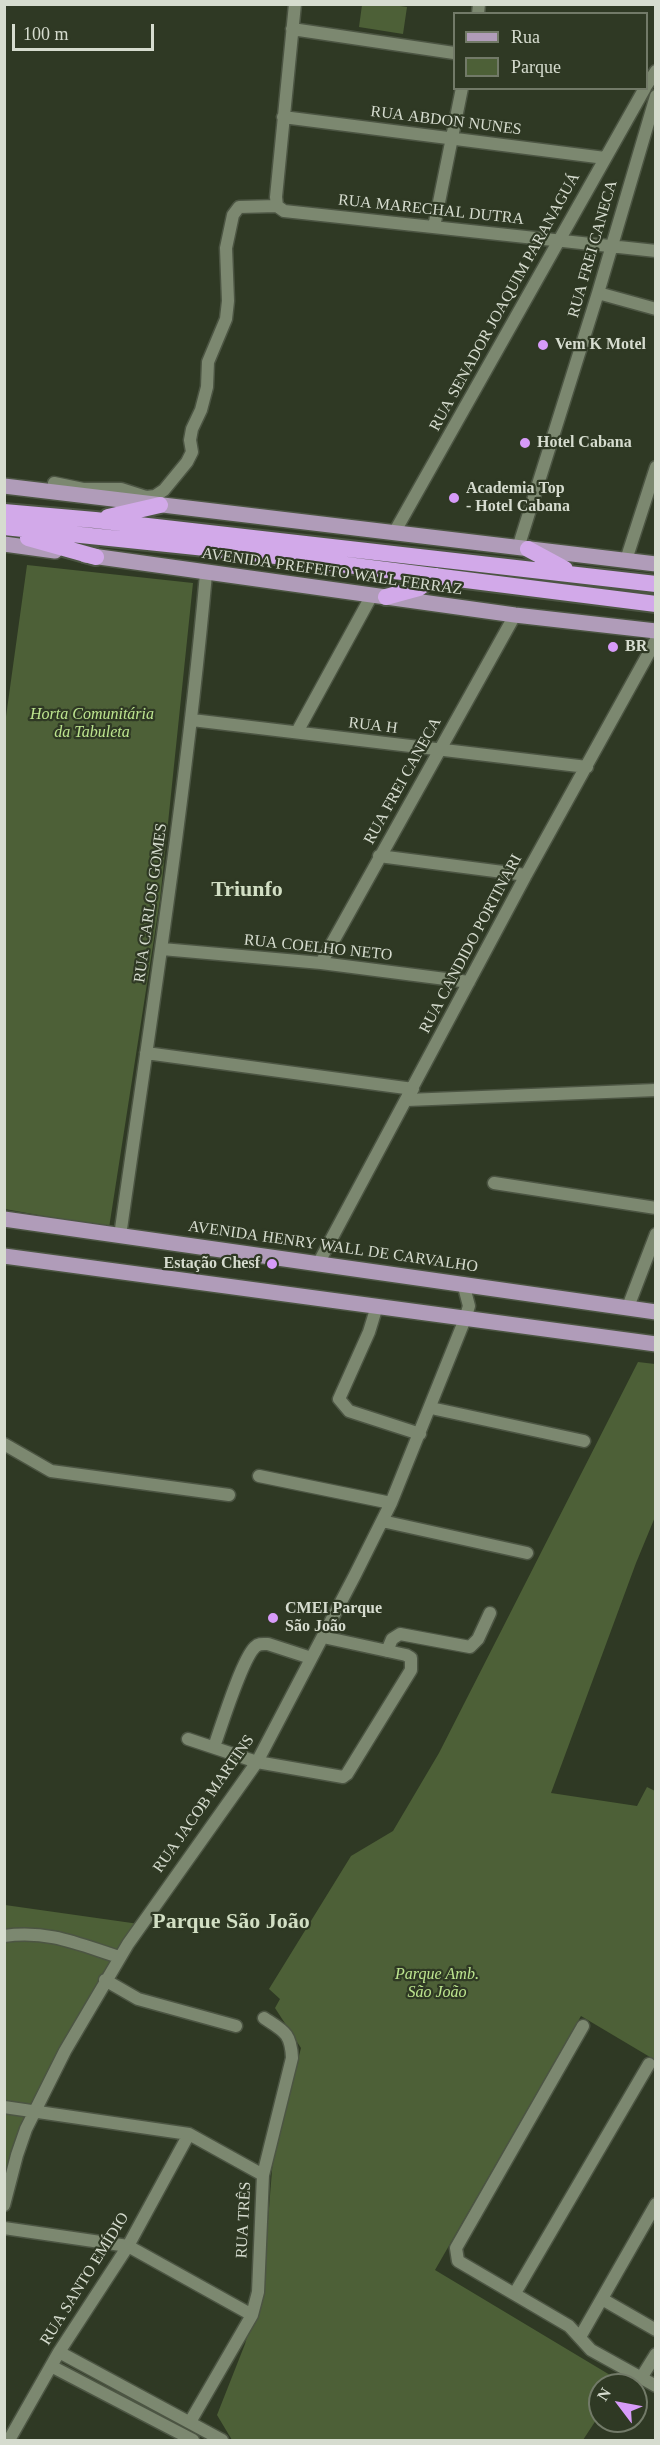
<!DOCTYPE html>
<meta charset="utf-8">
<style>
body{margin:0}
#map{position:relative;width:660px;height:2445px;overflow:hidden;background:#2f3924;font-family:Georgia,serif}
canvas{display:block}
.frame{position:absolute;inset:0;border:6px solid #d6dccf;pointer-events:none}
.legend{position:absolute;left:453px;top:12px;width:195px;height:78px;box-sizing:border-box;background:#2f3924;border:2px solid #727a68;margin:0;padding:8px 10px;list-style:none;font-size:18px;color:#d6dccf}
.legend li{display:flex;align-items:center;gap:12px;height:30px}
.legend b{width:30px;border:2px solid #727a68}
.north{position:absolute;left:588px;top:2373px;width:60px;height:60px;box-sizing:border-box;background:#2f3924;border:2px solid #727a68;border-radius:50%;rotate:302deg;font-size:16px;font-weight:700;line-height:24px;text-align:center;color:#d6dccf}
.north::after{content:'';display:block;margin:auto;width:21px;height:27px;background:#d79bf9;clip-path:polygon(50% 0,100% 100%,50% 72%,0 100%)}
.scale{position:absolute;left:12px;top:24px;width:142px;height:27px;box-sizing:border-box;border:3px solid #d6dccf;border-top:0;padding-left:8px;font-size:18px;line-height:21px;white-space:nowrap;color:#d6dccf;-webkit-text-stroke:4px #2f3924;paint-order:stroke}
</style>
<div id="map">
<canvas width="660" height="2445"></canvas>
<div class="frame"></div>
<ul class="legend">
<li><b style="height:8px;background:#b09cb9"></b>Rua</li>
<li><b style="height:16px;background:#4d6037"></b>Parque</li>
</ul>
<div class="north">N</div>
<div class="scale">100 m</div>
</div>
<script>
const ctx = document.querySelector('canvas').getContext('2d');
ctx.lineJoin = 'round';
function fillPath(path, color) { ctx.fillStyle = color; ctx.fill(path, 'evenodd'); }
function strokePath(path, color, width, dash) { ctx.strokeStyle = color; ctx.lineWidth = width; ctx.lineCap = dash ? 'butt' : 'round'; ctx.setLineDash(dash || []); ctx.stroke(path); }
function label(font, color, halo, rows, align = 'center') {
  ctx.font = font + ' Georgia,serif'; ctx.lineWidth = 4.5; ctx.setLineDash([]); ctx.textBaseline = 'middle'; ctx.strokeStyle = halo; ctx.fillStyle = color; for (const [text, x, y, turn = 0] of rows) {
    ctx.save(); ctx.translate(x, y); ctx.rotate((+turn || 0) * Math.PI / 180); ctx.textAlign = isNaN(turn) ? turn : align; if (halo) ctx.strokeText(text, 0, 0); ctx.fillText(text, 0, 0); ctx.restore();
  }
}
const green = new Path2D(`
 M 386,4 L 407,7 L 403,34 L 359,27 L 362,5 Z
 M 27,565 L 193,583 L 160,900 L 109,1228 L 5,1209 L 4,731 Z
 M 638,1362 L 655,1364 L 655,1517 L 636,1563 L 551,1793 L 637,1806 L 647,1787 L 655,1791 L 655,2060 L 581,2016 L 435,2270 L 620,2381 L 618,2385 L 600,2385 L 600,2414 L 583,2440 L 232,2440 L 217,2415 L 245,2344 L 263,2283 L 273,2158 L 301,2048 L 275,2008 L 280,1999 L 269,1989 L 351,1856 L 393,1831 L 439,1753 Z
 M 5,1905 L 139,1924 L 56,2061 L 5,2205 Z`);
const minor = new Path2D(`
 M 478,14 L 479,4
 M 292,29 L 454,53
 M 646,86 L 656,71
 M 283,117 L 605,158
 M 277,206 L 284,211 L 656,251
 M 277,206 L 276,197 L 295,4
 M 434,227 L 462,88
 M 598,293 L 656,309
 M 54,483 L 83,489 L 121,489 L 146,497 L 155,496 L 164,490 L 187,462 L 192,452 L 190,440 L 192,429 L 201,410 L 207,387 L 208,362 L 226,319 L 228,301 L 226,248 L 233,215 L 239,207 L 277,206
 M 394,533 L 645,88
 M 518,548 L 598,293 L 656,96
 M 626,560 L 656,467
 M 192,720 L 587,767
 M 297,732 L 372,595
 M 379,856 L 526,875
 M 162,949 L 321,963 L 469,982
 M 321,963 L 515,615
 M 146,1053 L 413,1089
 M 407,1100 L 656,1090
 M 494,1183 L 656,1208
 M 120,1236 C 151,1016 186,796 206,574
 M 318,1264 L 526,875 L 656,640
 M 377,1306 L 369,1332 L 339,1399 L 349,1411 L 420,1434
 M 628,1307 L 656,1234
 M 431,1408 L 584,1441
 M 4,1444 L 51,1471 L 229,1495
 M 259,1476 L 391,1503
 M 382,1521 L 527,1553
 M 387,1651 L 392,1639 L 400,1634 L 470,1647 L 478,1639 L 490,1613
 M 188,1739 L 257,1762 L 343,1777 L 347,1774 L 411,1670 L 411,1658 L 406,1655 L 323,1637
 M 214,1747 C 221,1727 242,1659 255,1647 C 259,1643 263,1644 268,1644 L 311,1658
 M 4,1936 C 49,1930 78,1944 119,1957
 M 105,1980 L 138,1999 L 236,2026
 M 583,2026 L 456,2248 L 458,2261 L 569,2326 L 591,2350 L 656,2386
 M 4,2107 L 189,2134 L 263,2175
 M 4,2205 L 17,2155 L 26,2129 L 65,2051 L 128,1944 L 257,1762 L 355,1575 L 391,1503 L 465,1319 L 469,1306 L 463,1283
 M 4,2228 L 128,2246 L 252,2315
 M 515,2293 L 649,2064
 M 602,2299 L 656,2330
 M 580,2337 L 656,2204
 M 59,2352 L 222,2440
 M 51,2366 L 193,2440
 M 641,2378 L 656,2354
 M 190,2422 L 252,2315 L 258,2292 L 263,2175 L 292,2058 C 291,2033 284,2031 264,2018
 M 9,2440 L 59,2352 L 128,2246 L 189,2134`);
const major = new Path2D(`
 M 4,486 L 656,564
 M 4,544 L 55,551
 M 85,555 L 515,615 L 656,631
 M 4,1219 L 656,1312
 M 4,1256 L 656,1344`);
const highway = new Path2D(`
 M 4,512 L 95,520 L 656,584
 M 108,517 L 160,505
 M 4,527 L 244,552 L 656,604
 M 28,538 L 96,557
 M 528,549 L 565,569
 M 386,597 L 419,588 L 436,576`);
const markers = [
 [543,345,6,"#d79bf9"],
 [525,443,6,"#d79bf9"],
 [454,498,6,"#d79bf9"],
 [613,647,6,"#d79bf9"],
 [272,1264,6,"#d79bf9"],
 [273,1618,6,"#d79bf9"]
];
const streetNames = [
 ["RUA ABDON NUNES",446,121,7],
 ["RUA MARECHAL DUTRA",431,210,6],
 ["RUA FREI CANECA",593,249,-74],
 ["RUA SENADOR JOAQUIM PARANAGUÁ",505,302,-61],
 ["AVENIDA PREFEITO WALL FERRAZ",332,572,8],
 ["RUA H",373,726,7],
 ["RUA FREI CANECA",403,781,-61],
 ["RUA CARLOS GOMES",151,903,-82],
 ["RUA CANDIDO PORTINARI",471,944,-62],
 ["RUA COELHO NETO",318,948,6],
 ["AVENIDA HENRY WALL DE CARVALHO",333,1247,8],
 ["RUA JACOB MARTINS",204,1804,-55],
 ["RUA TRÊS",244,2220,-87],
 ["RUA SANTO EMÍDIO",85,2279,-58]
];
const poiNames = [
 ["Vem K Motel",555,345],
 ["Hotel Cabana",537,443],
 ["Academia Top",466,489],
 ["- Hotel Cabana",466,507],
 ["BR",625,647],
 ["Estação Chesf",260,1264,"right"],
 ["CMEI Parque",285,1609],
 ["São João",285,1627]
];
const parkNames = [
 ["Horta Comunitária",92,715],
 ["da Tabuleta",92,733],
 ["Parque Amb.",437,1975],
 ["São João",437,1993]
];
const districtNames = [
 ["Triunfo",247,890],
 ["Parque São João",231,1922]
];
fillPath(green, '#4d6037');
strokePath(minor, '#4c5543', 15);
strokePath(major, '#4c5543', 18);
strokePath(highway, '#4c5543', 20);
strokePath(minor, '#7c8870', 12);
strokePath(major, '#b09cb9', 15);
strokePath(highway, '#d2a9e9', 16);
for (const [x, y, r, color] of markers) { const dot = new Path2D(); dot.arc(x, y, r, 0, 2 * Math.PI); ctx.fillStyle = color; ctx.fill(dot); strokePath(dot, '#2f3924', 2); }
label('16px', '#d6dccf', '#2f3924', streetNames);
label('bold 16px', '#d6dccf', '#2f3924', poiNames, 'left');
label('italic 16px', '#bde58f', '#2f3924', parkNames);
label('bold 22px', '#d2dfc4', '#2f3924', districtNames);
</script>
